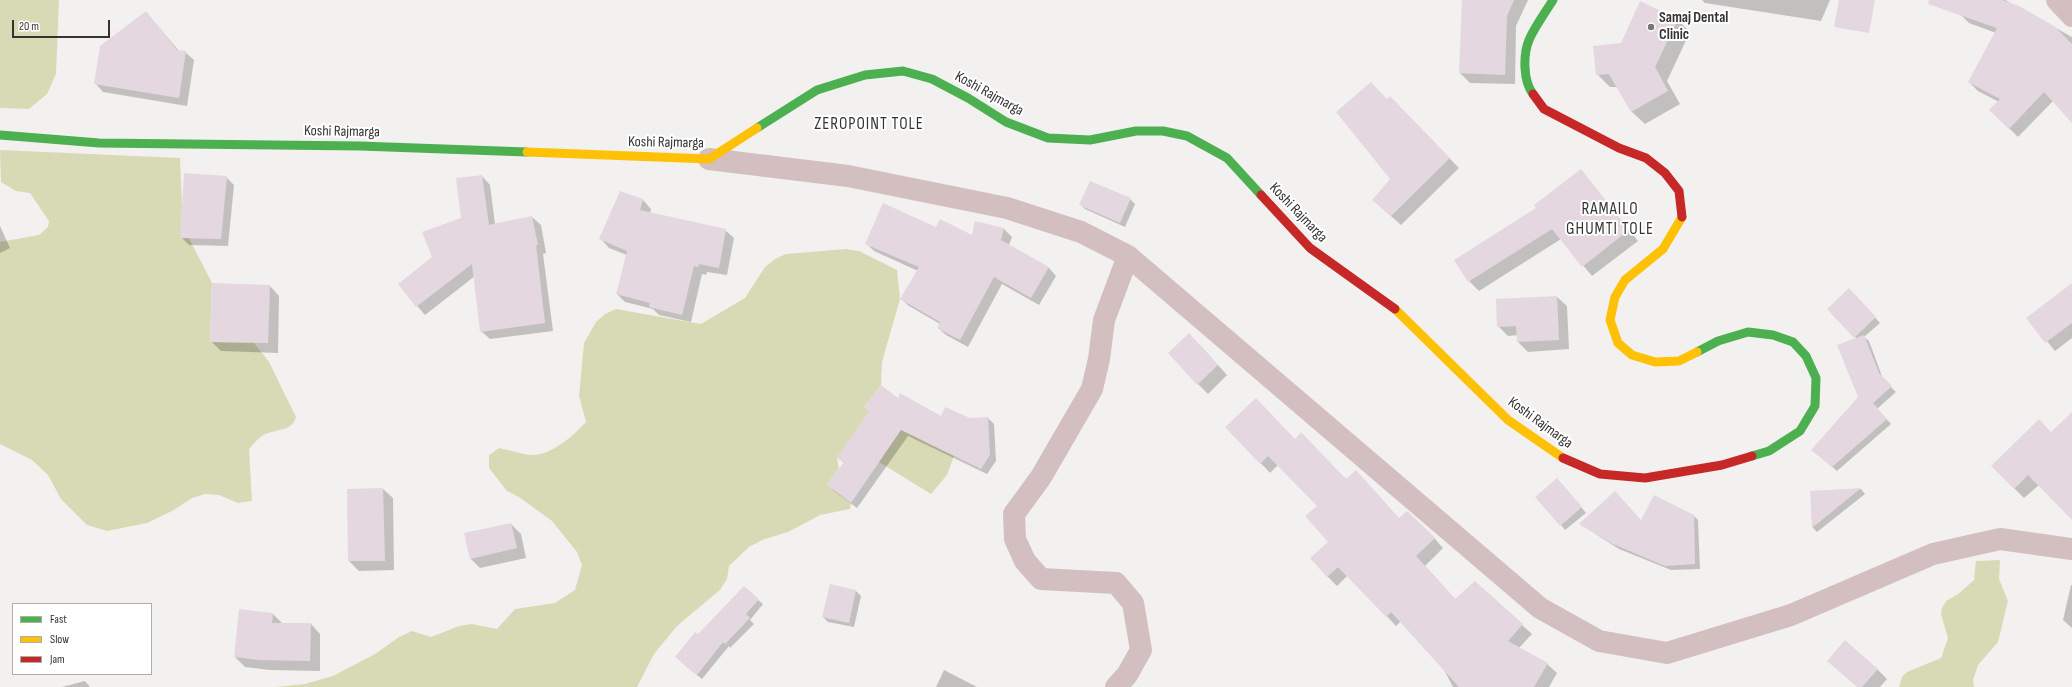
<!DOCTYPE html>
<style>
body{margin:0}
#map{position:relative;width:2072px;height:687px;overflow:hidden;background:#f3f1ef;font-family:"Sofia Sans Condensed",sans-serif}
canvas{display:block}
.legend{position:absolute;left:12px;top:603px;width:140px;height:72px;box-sizing:border-box;background:#fff;border:1px solid #aeadad;margin:0;padding:5px 7px;list-style:none;font-size:12px;color:#343332}
.legend li{display:flex;align-items:center;gap:8px;height:20px}
.legend b{width:20px;border:1px solid #aeadad}
.scale{position:absolute;left:12px;top:20px;width:98px;height:18px;box-sizing:border-box;border:2px solid #343332;border-top:0;padding-left:5px;font-size:12px;line-height:14px;white-space:nowrap;color:#343332;-webkit-text-stroke:3px #fff;paint-order:stroke}
</style>
<div id="map">
<canvas width="2072" height="687"></canvas>
<ul class="legend">
<li><b style="height:5px;background:#4caf50"></b>Fast</li>
<li><b style="height:5px;background:#ffc107"></b>Slow</li>
<li><b style="height:5px;background:#c62828"></b>Jam</li>
</ul>
<div class="scale">20 m</div>
</div>
<script>
const ctx = document.querySelector('canvas').getContext('2d');
ctx.lineJoin = 'round';
function fillPath(path, color) { ctx.fillStyle = color; ctx.fill(path, 'evenodd'); }
function strokePath(path, color, width, dash) { ctx.strokeStyle = color; ctx.lineWidth = width; ctx.lineCap = dash ? 'butt' : 'round'; ctx.setLineDash(dash || []); ctx.stroke(path); }
function label(font, color, halo, rows, align = 'center') {
  ctx.font = font + ' "Sofia Sans Condensed",sans-serif'; ctx.lineWidth = 4; ctx.setLineDash([]); ctx.textBaseline = 'middle'; ctx.strokeStyle = halo; ctx.fillStyle = color; for (const [text, x, y, turn = 0] of rows) {
    ctx.save(); ctx.translate(x, y); ctx.rotate((+turn || 0) * Math.PI / 180); ctx.textAlign = isNaN(turn) ? turn : align; if (halo) ctx.strokeText(text, 0, 0); ctx.fillText(text, 0, 0); ctx.restore();
  }
}
const green = new Path2D(`
 M 0,0 L 59,0 L 56,74 L 47,94 L 29,109 L 0,108 Z
 M 0,150 L 180,158 L 182,205 L 181,237 L 189,238 L 212,283 L 210,342 L 254,343 L 269,362 L 296,417 C 292,433 274,428 262,436 C 257,439 253,445 249,449 L 252,501 L 238,503 L 219,495 L 205,494 L 192,498 L 172,511 L 147,523 L 107,531 L 87,525 L 61,499 L 48,475 L 32,460 L 0,444 L 0,242 L 39,235 L 48,227 L 49,221 L 30,193 L 16,191 L 1,182 Z
 M 846,249 L 859,251 L 897,270 L 900,299 L 882,362 L 881,385 L 864,407 L 876,416 L 919,434 L 927,443 L 954,456 L 947,475 L 931,494 L 848,443 L 837,458 L 839,468 L 827,485 L 851,503 L 850,509 L 820,515 L 788,532 L 762,540 L 749,547 L 729,566 L 727,579 L 720,590 L 677,626 L 654,654 L 637,687 L 276,687 L 305,684 L 333,676 L 375,654 L 399,637 L 412,631 L 431,637 L 459,626 L 472,624 L 497,629 L 515,609 L 555,603 L 575,590 L 582,565 L 577,552 L 552,521 L 519,497 L 507,491 L 489,468 L 489,455 L 499,448 C 510,450 523,455 534,455 C 553,454 574,435 586,422 L 579,396 L 584,343 L 596,322 L 605,314 L 616,309 L 701,324 L 745,298 L 765,267 L 775,259 L 786,254 Z
 M 2000,560 L 1999,579 L 2008,601 L 1998,642 L 1978,665 L 1973,680 L 1974,687 L 1899,687 L 1902,677 L 1907,672 L 1941,658 L 1948,638 L 1941,614 L 1942,608 L 1946,601 L 1958,594 L 1974,580 L 1976,561 Z`);
const shadow = new Path2D(`
 M 1463,0 L 1528,0 L 1516,26 L 1515,84 L 1470,83 L 1460,73 Z
 M 1702,0 L 1830,0 L 1821,21 L 1705,3 Z
 M 1965,0 L 2005,0 L 2072,37 L 2072,121 L 2053,101 L 2018,137 L 1991,110 L 1999,102 L 1978,91 L 1969,82 L 1996,33 L 1969,23 L 1960,14 Z
 M 146,12 L 179,51 L 185,52 L 194,60 L 187,106 L 103,92 L 95,83 Z
 M 1677,19 L 1690,32 L 1667,81 L 1680,104 L 1645,124 L 1632,112 L 1617,87 L 1610,87 L 1597,74 L 1622,44 Z
 M 1390,98 L 1459,168 L 1401,225 L 1373,200 L 1391,179 L 1387,100 Z
 M 1581,170 L 1638,241 L 1592,276 L 1561,239 L 1479,291 L 1469,281 L 1537,208 Z
 M 482,176 L 490,185 L 495,224 L 532,217 L 541,225 L 546,253 L 543,254 L 553,331 L 490,339 L 481,331 L 475,276 L 425,315 L 399,285 L 434,258 L 462,219 Z
 M 226,177 L 234,185 L 228,246 L 189,245 L 182,238 Z
 M 1130,199 L 1135,204 L 1125,227 L 1085,209 L 1080,204 Z
 M 643,200 L 651,209 L 650,214 L 725,230 L 734,238 L 727,275 L 707,272 L 706,275 L 702,274 L 691,322 L 659,315 L 653,309 L 625,302 L 617,294 L 627,255 L 609,248 L 601,239 Z
 M 976,222 L 1004,229 L 1012,237 L 1009,245 L 1049,268 L 1056,276 L 1039,305 L 1002,284 L 968,347 L 946,335 L 938,328 L 940,324 L 909,306 L 901,299 L 918,271 L 874,251 L 866,243 L 936,228 L 972,236 Z
 M 0,226 L 10,248 L 0,253 Z
 M 2072,284 L 2072,338 L 2055,351 L 2028,318 Z
 M 270,286 L 279,296 L 278,353 L 221,351 L 211,341 Z
 M 1854,294 L 1880,323 L 1864,337 L 1869,341 L 1883,379 L 1896,392 L 1877,409 L 1891,424 L 1837,471 L 1817,454 L 1859,397 L 1857,339 L 1829,309 Z
 M 1557,297 L 1567,306 L 1569,349 L 1528,352 L 1518,342 L 1518,335 L 1508,336 L 1498,326 L 1497,300 Z
 M 1199,344 L 1227,375 L 1208,394 L 1198,384 Z
 M 898,399 L 941,417 L 970,419 L 988,418 L 994,424 L 996,461 L 987,474 L 908,436 L 857,508 L 834,491 L 828,485 L 844,463 L 839,458 Z
 M 2072,424 L 2072,518 L 2039,485 L 2024,498 L 1992,466 Z
 M 1227,427 L 1295,440 L 1399,519 L 1428,531 L 1443,548 L 1425,566 L 1456,600 L 1475,582 L 1522,625 L 1532,634 L 1519,648 L 1547,664 L 1557,673 L 1549,687 L 1453,687 L 1443,668 L 1401,621 L 1396,626 L 1348,575 L 1337,586 L 1327,576 L 1330,542 L 1318,506 L 1278,465 L 1270,473 Z
 M 1562,484 L 1586,513 L 1565,530 L 1561,525 Z
 M 383,489 L 393,498 L 394,570 L 359,571 L 349,561 Z
 M 1861,489 L 1865,494 L 1817,532 L 1813,528 L 1811,492 Z
 M 1693,515 L 1698,520 L 1700,569 L 1671,570 L 1619,549 L 1580,524 L 1642,522 Z
 M 511,524 L 521,534 L 526,558 L 480,568 L 470,558 Z
 M 2071,585 L 2072,585 L 2072,628 L 2063,620 Z
 M 830,586 L 856,591 L 861,596 L 854,627 L 828,622 L 823,617 Z
 M 758,600 L 763,604 L 750,620 L 754,624 L 730,648 L 729,646 L 702,679 L 681,662 L 698,635 Z
 M 273,614 L 283,624 L 311,624 L 320,634 L 320,671 L 270,670 L 245,667 L 235,657 Z
 M 1877,669 L 1887,679 L 1880,687 L 1857,687 Z
 M 944,670 L 977,687 L 936,687 Z
 M 85,681 L 90,687 L 62,687 Z`);
const building = new Path2D(`
 M 1462,0 L 1514,0 L 1507,16 L 1505,75 L 1459,73 Z
 M 1839,0 L 1875,0 L 1869,33 L 1834,27 Z
 M 1929,0 L 2002,0 L 2019,6 L 2054,26 L 2072,44 L 2072,123 L 2044,92 L 2009,129 L 1989,110 L 2000,99 L 1968,82 L 1997,28 L 1928,4 Z
 M 1640,1 L 1678,19 L 1655,67 L 1668,91 L 1631,112 L 1609,74 L 1596,75 L 1593,46 L 1621,43 Z
 M 146,11 L 177,50 L 186,51 L 179,98 L 94,84 L 100,46 Z
 M 1371,82 L 1387,99 L 1390,96 L 1450,158 L 1391,216 L 1372,200 L 1390,179 L 1336,112 Z
 M 1581,169 L 1629,230 L 1582,267 L 1552,229 L 1468,282 L 1454,260 L 1536,208 L 1534,205 Z
 M 184,173 L 227,176 L 221,239 L 180,238 Z
 M 482,175 L 489,225 L 532,216 L 538,245 L 536,245 L 545,323 L 480,332 L 472,264 L 416,307 L 398,284 L 432,257 L 422,232 L 461,218 L 456,178 Z
 M 1090,181 L 1131,198 L 1120,223 L 1079,205 Z
 M 620,191 L 643,199 L 640,210 L 726,229 L 719,268 L 699,264 L 698,267 L 694,266 L 682,315 L 649,307 L 650,303 L 616,294 L 627,251 L 599,239 Z
 M 883,203 L 936,227 L 940,219 L 972,235 L 975,221 L 1004,228 L 1001,240 L 1049,267 L 1031,298 L 994,277 L 960,340 L 937,328 L 940,322 L 900,299 L 919,267 L 865,244 Z
 M 212,283 L 270,285 L 268,343 L 210,342 Z
 M 2072,283 L 2072,323 L 2045,343 L 2026,318 Z
 M 1849,288 L 1876,317 L 1854,338 L 1827,309 Z
 M 1557,296 L 1559,340 L 1517,342 L 1516,326 L 1497,327 L 1496,299 Z
 M 1189,333 L 1218,365 L 1197,385 L 1168,353 Z
 M 1864,335 L 1879,373 L 1892,386 L 1873,403 L 1887,419 L 1832,467 L 1811,450 L 1858,397 L 1837,345 Z
 M 881,385 L 898,398 L 900,393 L 941,416 L 945,407 L 970,418 L 988,417 L 990,455 L 981,469 L 901,430 L 851,503 L 827,485 L 844,462 L 837,458 L 869,411 L 864,407 Z
 M 1256,398 L 1295,439 L 1301,432 L 1346,479 L 1356,470 L 1399,518 L 1407,511 L 1418,521 L 1435,538 L 1416,556 L 1455,599 L 1475,581 L 1523,624 L 1508,641 L 1548,663 L 1534,687 L 1459,687 L 1391,612 L 1386,617 L 1338,567 L 1327,577 L 1310,558 L 1328,542 L 1305,516 L 1317,506 L 1268,456 L 1260,464 L 1225,427 Z
 M 2072,412 L 2072,520 L 2028,475 L 2014,489 L 1991,466 L 2039,419 L 2051,432 Z
 M 1557,478 L 1582,507 L 1560,526 L 1535,497 Z
 M 383,488 L 385,561 L 348,561 L 347,489 Z
 M 1861,488 L 1812,528 L 1810,491 Z
 M 1615,491 L 1641,520 L 1654,495 L 1694,515 L 1695,564 L 1665,566 L 1613,544 L 1579,524 Z
 M 511,523 L 517,548 L 470,559 L 464,533 Z
 M 830,584 L 856,590 L 849,623 L 822,617 Z
 M 744,586 L 759,599 L 746,614 L 750,618 L 725,644 L 723,642 L 697,675 L 675,657 L 695,632 L 698,634 Z
 M 239,609 L 273,613 L 272,623 L 311,623 L 310,661 L 259,660 L 234,657 Z
 M 1845,640 L 1878,669 L 1862,687 L 1857,687 L 1827,661 Z`);
const street = new Path2D(`
 M 2057,0 L 2072,16
 M 709,159 L 848,176 L 1007,208 L 1081,232 L 1128,256 L 1540,608 L 1599,641 L 1667,653 L 1791,615 L 1933,554 L 2000,539 L 2072,549
 M 1116,687 L 1127,675 L 1141,650 L 1133,603 L 1116,583 L 1041,579 L 1025,561 L 1015,539 L 1014,514 L 1041,477 L 1092,389 L 1099,359 L 1104,320 L 1128,256`);
const fast = new Path2D(`
 M 1533,94 C 1523,81 1523,55 1529,40 C 1535,26 1545,13 1553,0
 M 757,128 L 817,90 L 865,75 L 903,71 L 932,79 L 968,98 L 1006,122 L 1048,138 L 1090,140 L 1136,131 L 1163,131 L 1187,136 L 1227,158 L 1261,195
 M 0,135 L 99,143 L 360,146 L 527,152
 M 1697,352 L 1718,341 L 1748,332 L 1773,335 L 1793,342 L 1806,356 L 1816,378 L 1815,406 L 1800,431 L 1769,451 L 1752,456`);
const slow = new Path2D(`
 M 527,152 L 709,159 L 757,128
 M 1682,217 L 1663,249 L 1625,280 L 1615,297 L 1610,320 L 1618,343 L 1632,355 L 1655,362 L 1679,361 L 1697,352
 M 1395,309 L 1508,420 L 1563,458`);
const jam = new Path2D(`
 M 1533,94 L 1544,109 L 1619,148 L 1646,158 L 1665,173 L 1679,191 L 1682,217
 M 1261,195 L 1310,248 L 1395,309
 M 1563,458 L 1600,474 L 1645,478 L 1722,465 L 1752,456`);
const markers = [
 [1651,27,4,"#777674"]
];
const poiNames = [
 ["Samaj Dental",1659,18],
 ["Clinic",1659,35]
];
const streetNames = [
 ["Koshi Rajmarga",989,94,29],
 ["Koshi Rajmarga",342,132,1],
 ["Koshi Rajmarga",666,143,1],
 ["Koshi Rajmarga",1298,213,46],
 ["Koshi Rajmarga",1540,423,36]
];
const quarterNames = [
 ["ZEROPOINT TOLE",869,125],
 ["RAMAILO",1610,210],
 ["GHUMTI TOLE",1610,230]
];
fillPath(green, '#d8dab6');
fillPath(shadow, '#0003');
fillPath(building, '#e5d7e0');
strokePath(street, '#d3bfc0', 22);
strokePath(fast, '#4caf50', 9);
strokePath(slow, '#ffc107', 9);
strokePath(jam, '#c62828', 9);
for (const [x, y, r, color] of markers) { const dot = new Path2D(); dot.arc(x, y, r, 0, 2 * Math.PI); ctx.fillStyle = color; ctx.fill(dot); strokePath(dot, '#fff', 1.5); }
label('bold 15px', '#343332', '#fff', poiNames, 'left');
label('15px', '#343332', '#fff', streetNames);
ctx.letterSpacing = '1px';
label('17px', '#343332', '#fff', quarterNames);
ctx.letterSpacing = '0px';
</script>
